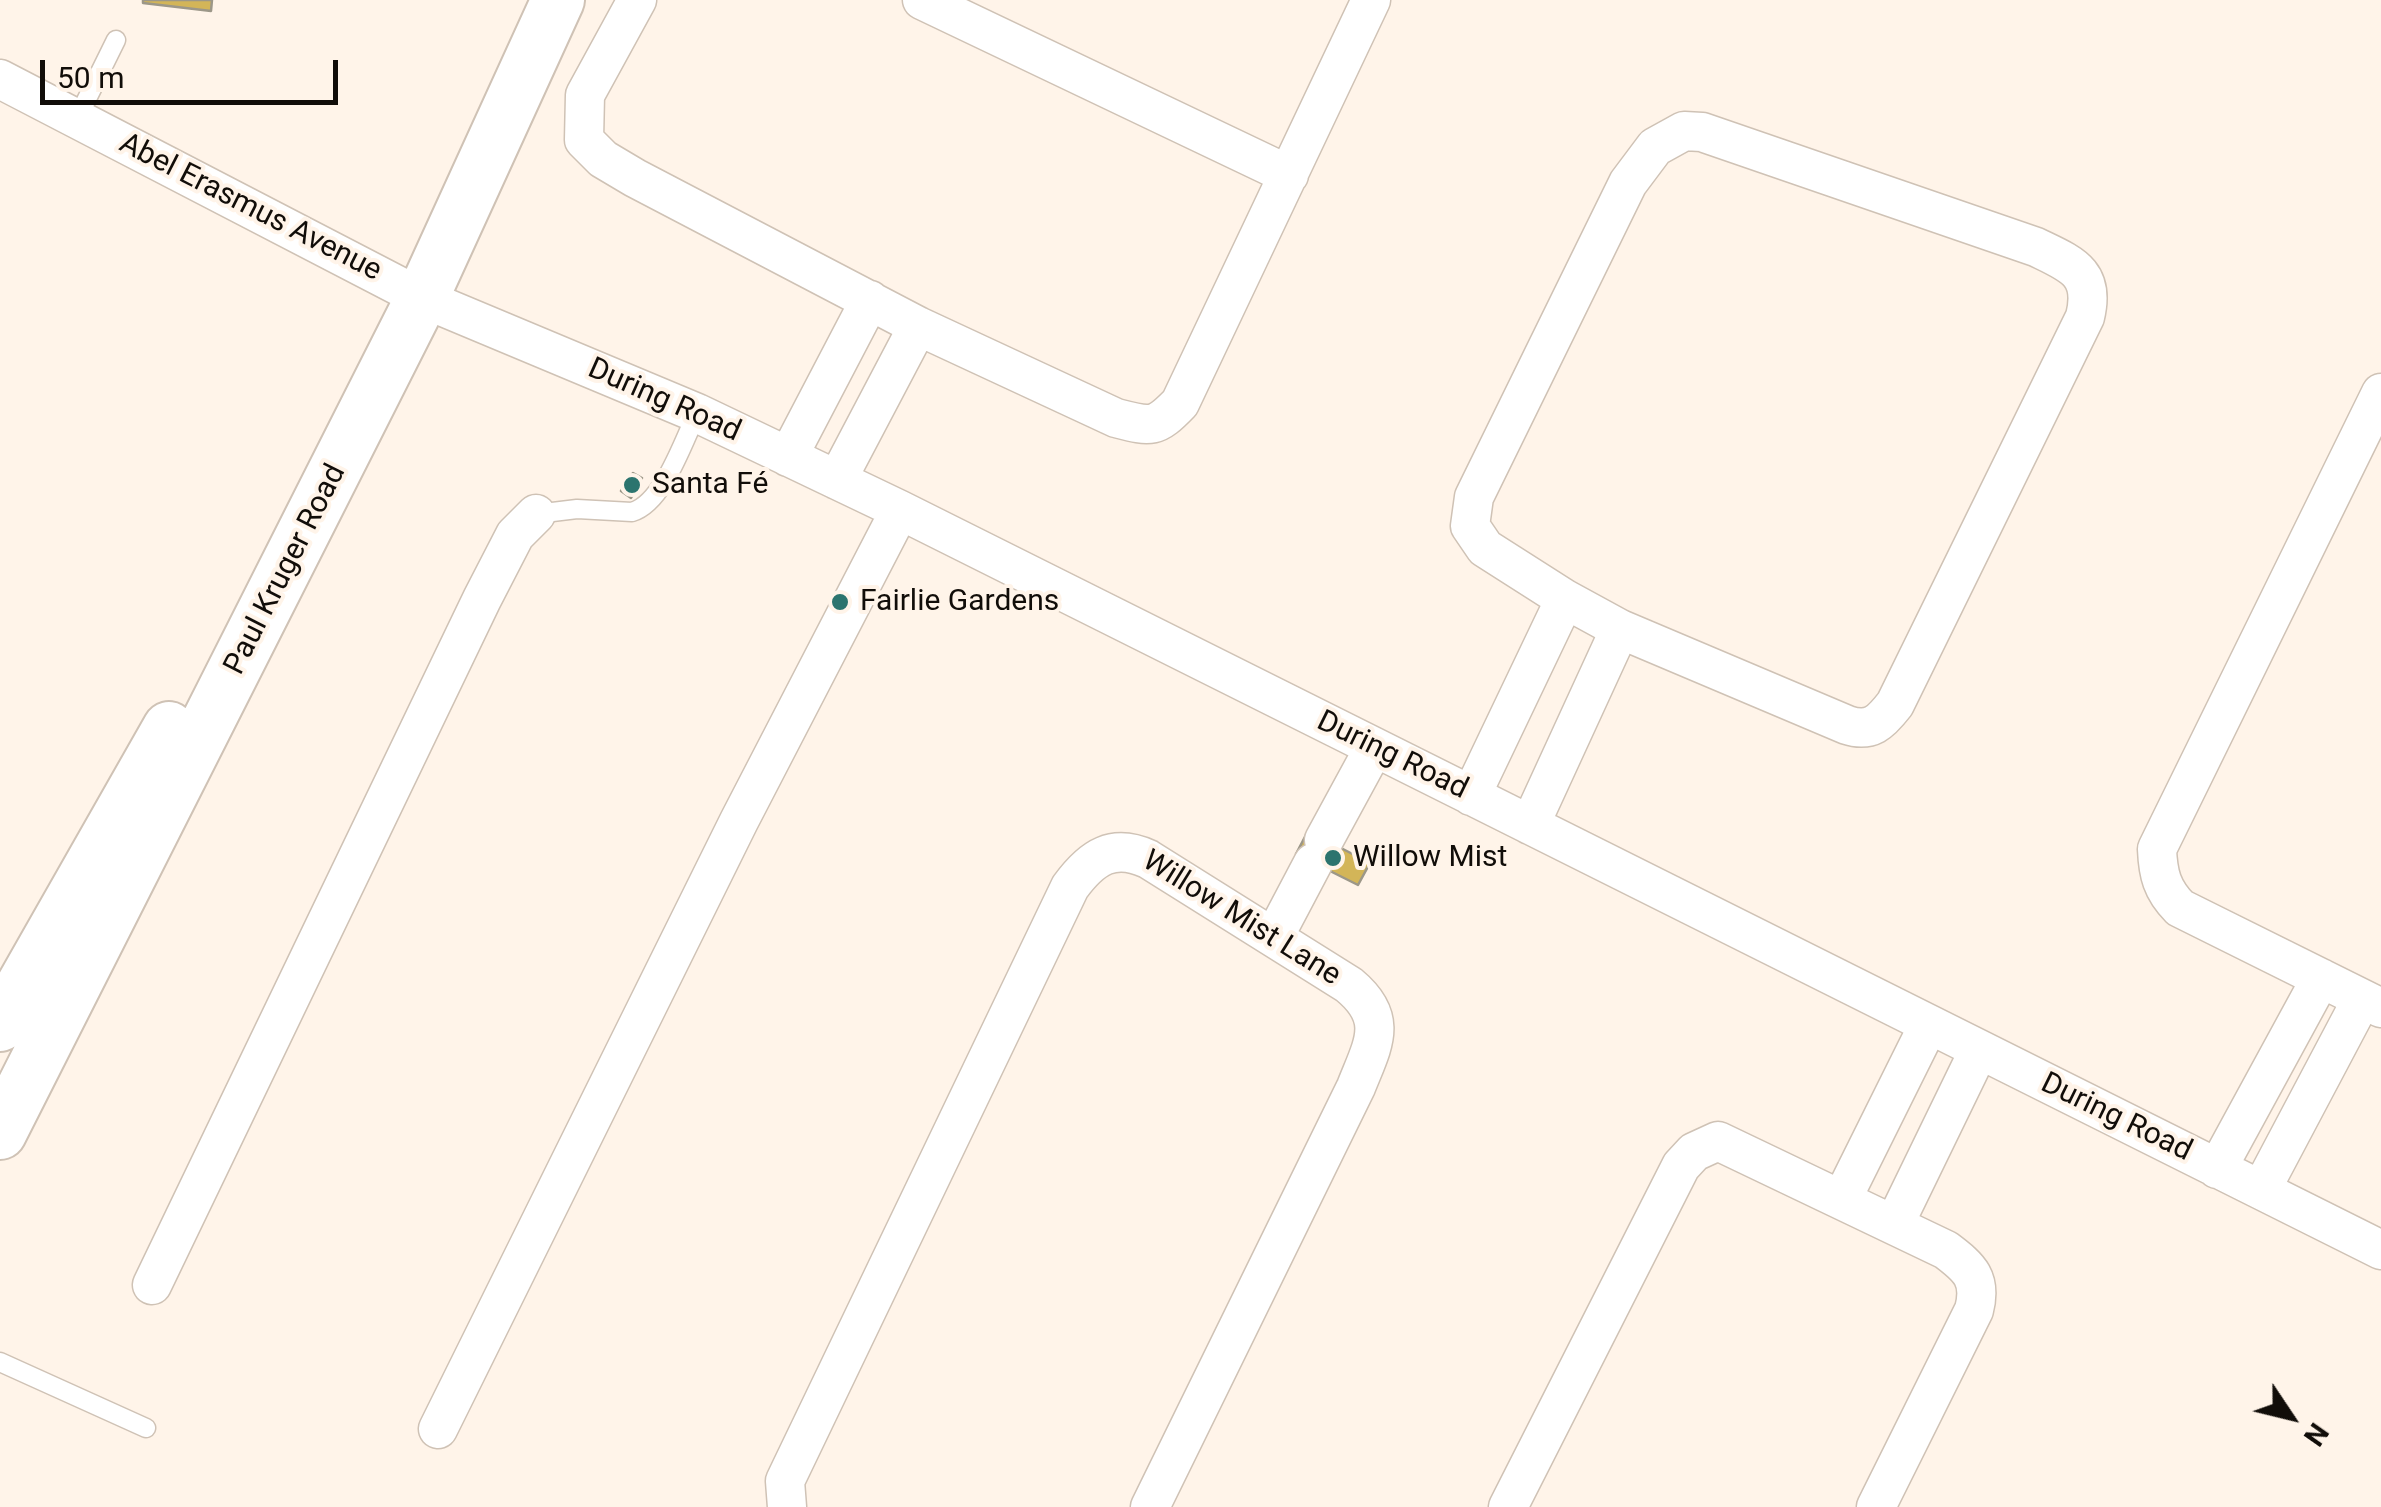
<!DOCTYPE html>
<meta charset="utf-8">
<style>
body{margin:0}
#map{position:relative;width:2381px;height:1507px;overflow:hidden;background:#fff4e9;font-family:Roboto,sans-serif}
canvas{display:block}
.north{position:absolute;left:2241px;top:1367px;width:100px;height:100px;-webkit-text-stroke:8px #fff4e9;paint-order:stroke;rotate:125deg;font-size:28px;font-weight:700;line-height:40px;text-align:center;color:#110d09}
.north::after{content:'';display:block;margin:auto;width:35px;height:45px;background:#110d09;clip-path:polygon(50% 0,100% 100%,50% 72%,0 100%)}
.scale{position:absolute;left:40px;top:60px;width:298px;height:45px;box-sizing:border-box;border:5px solid #110d09;border-top:0;padding-left:12px;font-size:30px;line-height:35px;white-space:nowrap;color:#110d09;-webkit-text-stroke:8px #fff4e9;paint-order:stroke}
</style>
<div id="map">
<canvas width="2381" height="1507"></canvas>
<div class="north">N</div>
<div class="scale">50 m</div>
</div>
<script>
const ctx = document.querySelector('canvas').getContext('2d');
ctx.lineJoin = 'round';
function fillPath(path, color) { ctx.fillStyle = color; ctx.fill(path, 'evenodd'); }
function strokePath(path, color, width, dash) { ctx.strokeStyle = color; ctx.lineWidth = width; ctx.lineCap = dash ? 'butt' : 'round'; ctx.setLineDash(dash || []); ctx.stroke(path); }
function label(font, color, halo, rows, align = 'center') {
  ctx.font = font + ' Roboto,sans-serif'; ctx.lineWidth = 8; ctx.setLineDash([]); ctx.textBaseline = 'middle'; ctx.strokeStyle = halo; ctx.fillStyle = color; for (const [text, x, y, turn = 0] of rows) {
    ctx.save(); ctx.translate(x, y); ctx.rotate((+turn || 0) * Math.PI / 180); ctx.textAlign = isNaN(turn) ? turn : align; if (halo) ctx.strokeText(text, 0, 0); ctx.fillText(text, 0, 0); ctx.restore();
  }
}
const building = new Path2D(`
 M 143,0 L 212,0 L 211,11 L 143,3 Z
 M 633,473 L 642,478 L 631,498 L 621,491 Z
 M 1308,831 L 1370,863 L 1358,885 L 1296,854 Z`);
const lane = new Path2D(`
 M 77,119 L 116,40
 M 536,514 L 577,509 L 632,512 C 663,503 683,442 697,413
 M 0,1362 L 146,1428`);
const street = new Path2D(`
 M 637,0 L 585,95 L 584,140 L 603,159 L 635,178 L 918,326 L 1116,418 C 1151,427 1155,429 1180,403 L 1371,0
 M 922,0 L 1289,175
 M 0,79 L 422,298 L 697,413 L 900,510 L 2381,1250
 M 1684,131 L 1702,132 L 2036,247 C 2071,264 2096,272 2085,317 L 1895,704 C 1881,722 1871,733 1847,725 L 1620,629 L 1565,599 L 1485,548 L 1470,526 L 1474,497 L 1628,183 L 1655,147 Z
 M 2381,393 L 2157,849 C 2158,874 2162,890 2180,908 L 2381,1008
 M 788,457 L 870,300
 M 837,480 L 918,326
 M 1471,796 L 1565,599
 M 1530,825 L 1620,629
 M 1324,840 L 1374,748
 M 1274,937 L 1313,863
 M 2217,1169 L 2321,978
 M 2261,1190 L 2362,999
 M 1842,1199 L 1928,1026
 M 1894,1225 L 1979,1050
 M 152,1285 L 482,599 L 515,535 L 536,514
 M 438,1429 L 739,821 L 900,510
 M 787,1507 L 785,1481 L 1070,887 C 1092,857 1113,843 1148,859 L 1349,985 C 1390,1019 1373,1044 1356,1087 L 1150,1507
 M 1508,1507 L 1681,1166 L 1694,1152 L 1718,1141 L 1946,1250 C 1970,1268 1982,1279 1974,1310 L 1876,1507`);
const secondary = new Path2D(`
 M 0,1025 L 169,728
 M 0,1133 L 422,298 L 558,0`);
const markers = [
 [632,485,10,"#2c746e"],
 [840,602,10,"#2c746e"],
 [1333,858,10,"#2c746e"]
];
const streetNames = [
 ["Abel Erasmus Avenue",250,208,27],
 ["During Road",664,401,24],
 ["Paul Kruger Road",286,570,-63],
 ["During Road",1392,756,26],
 ["Willow Mist Lane",1241,919,32],
 ["During Road",2116,1118,26]
];
const poiNames = [
 ["Santa Fé",652,485],
 ["Fairlie Gardens",860,602],
 ["Willow Mist",1353,858]
];
fillPath(building, '#d3b558');
strokePath(building, '#9c9788', 2.5);
strokePath(lane, '#cfc2b5', 21);
strokePath(street, '#cfc2b5', 41);
strokePath(secondary, '#cfc2b5', 56);
strokePath(lane, '#fff', 18);
strokePath(street, '#fff', 38);
strokePath(secondary, '#fff', 52);
for (const [x, y, r, color] of markers) { const dot = new Path2D(); dot.arc(x, y, r, 0, 2 * Math.PI); ctx.fillStyle = color; ctx.fill(dot); strokePath(dot, '#fff4e9', 4); }
label('30px', '#110d09', '#fff4e9', streetNames);
label('30px', '#110d09', '#fff4e9', poiNames, 'left');
</script>
